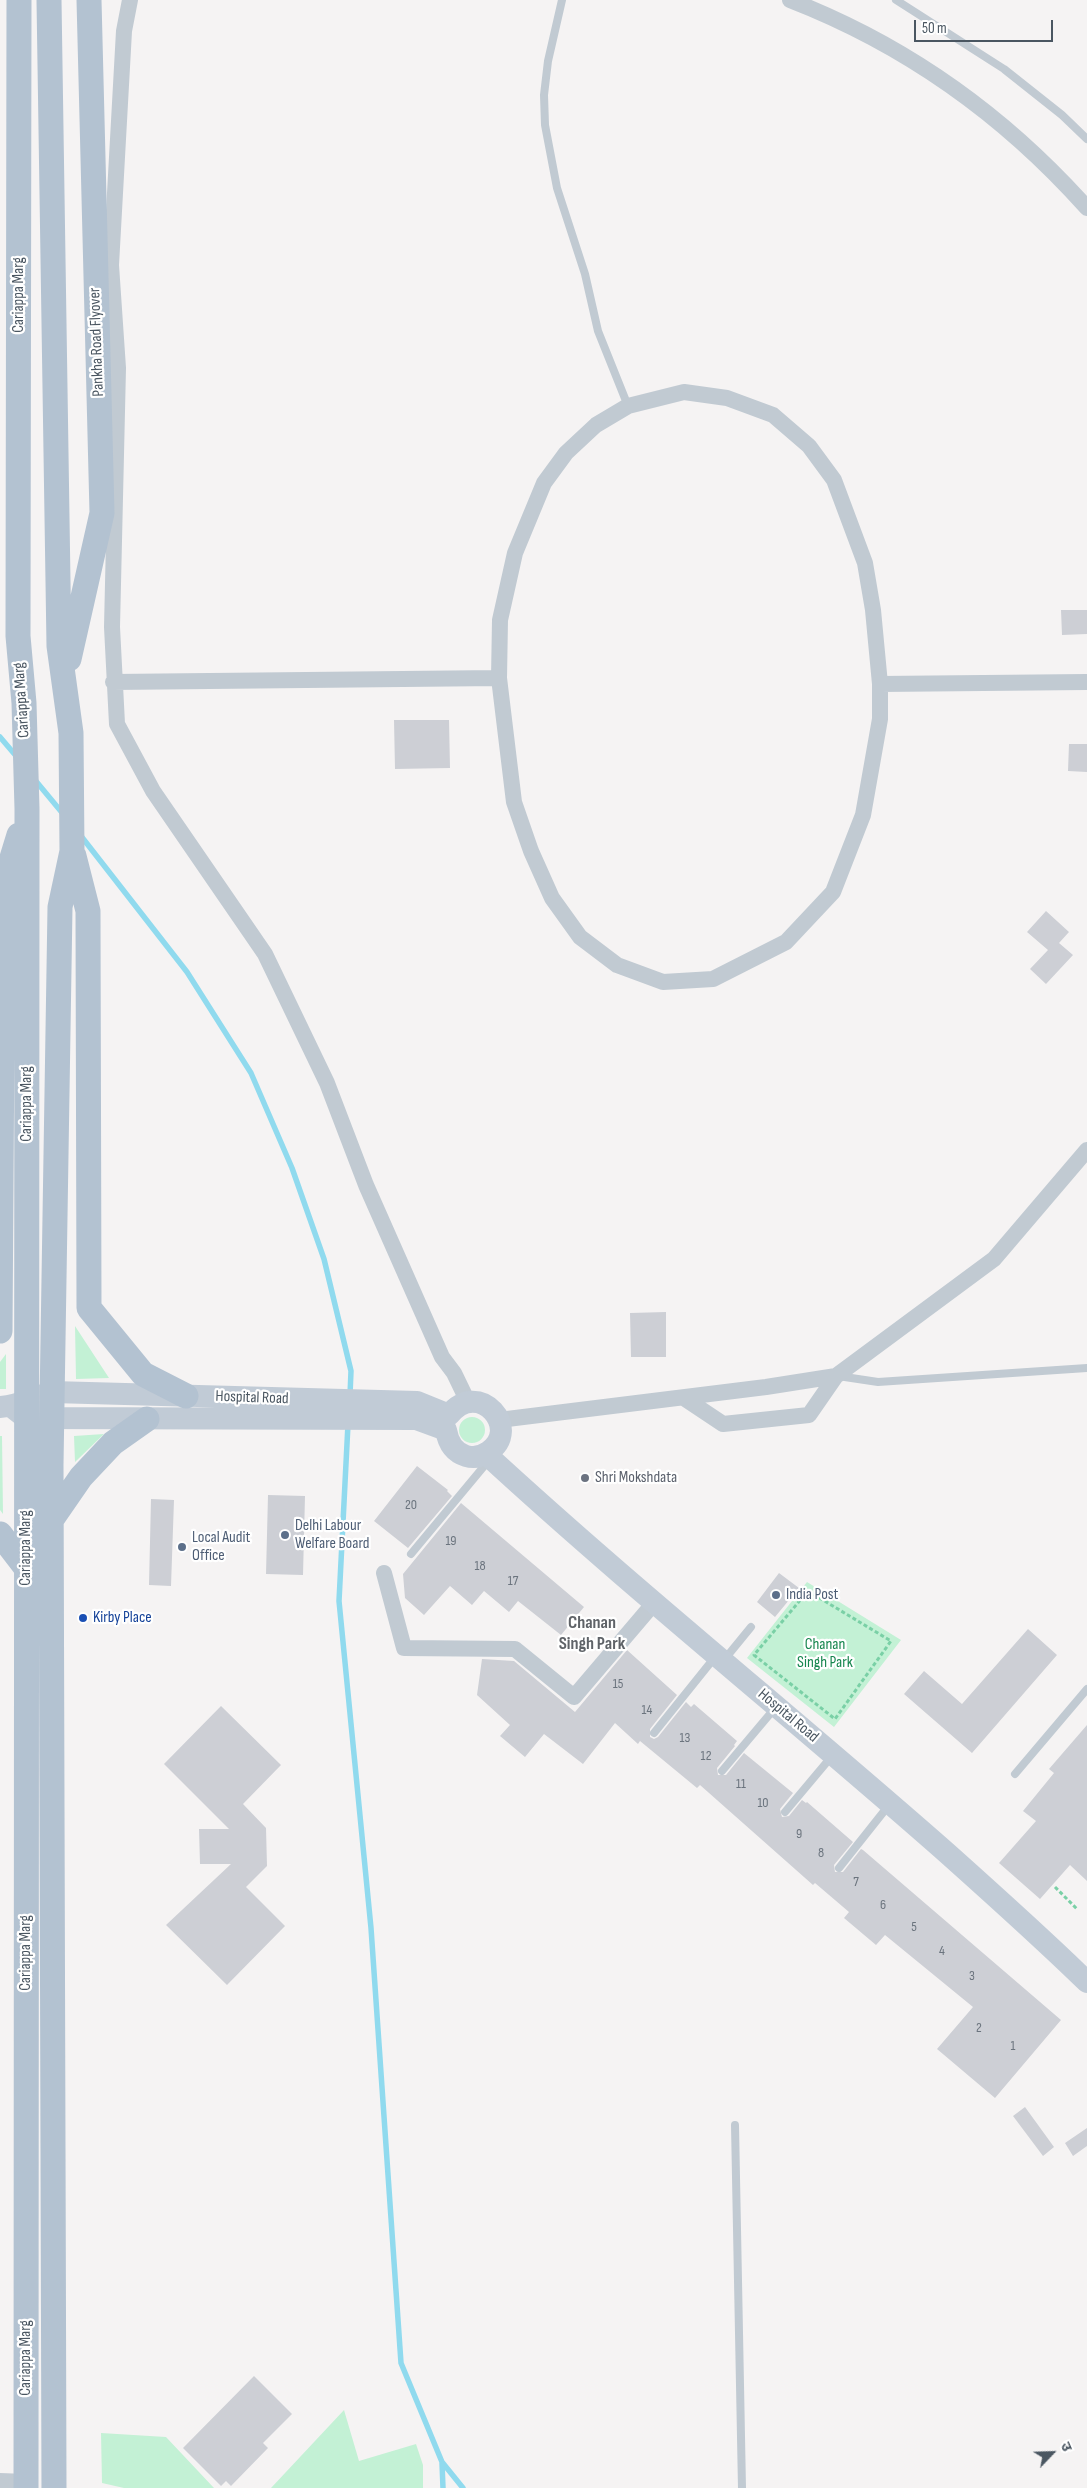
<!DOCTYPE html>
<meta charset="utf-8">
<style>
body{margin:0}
#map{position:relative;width:1087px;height:2488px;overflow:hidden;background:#f5f3f3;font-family:"Sofia Sans Condensed","Noto Sans Devanagari",sans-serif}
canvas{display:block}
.north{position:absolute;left:1027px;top:2428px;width:50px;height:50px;-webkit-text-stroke:4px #fff;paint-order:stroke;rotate:66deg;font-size:14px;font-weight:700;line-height:20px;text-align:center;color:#4a5661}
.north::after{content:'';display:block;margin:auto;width:18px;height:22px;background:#4a5661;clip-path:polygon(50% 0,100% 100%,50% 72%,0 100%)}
.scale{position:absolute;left:914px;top:20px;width:139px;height:22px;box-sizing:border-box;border:2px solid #4a5661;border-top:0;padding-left:6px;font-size:15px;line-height:18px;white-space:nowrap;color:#4a5661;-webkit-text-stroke:4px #fff;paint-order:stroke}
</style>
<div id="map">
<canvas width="1087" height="2488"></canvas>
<div class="north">उ</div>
<div class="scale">50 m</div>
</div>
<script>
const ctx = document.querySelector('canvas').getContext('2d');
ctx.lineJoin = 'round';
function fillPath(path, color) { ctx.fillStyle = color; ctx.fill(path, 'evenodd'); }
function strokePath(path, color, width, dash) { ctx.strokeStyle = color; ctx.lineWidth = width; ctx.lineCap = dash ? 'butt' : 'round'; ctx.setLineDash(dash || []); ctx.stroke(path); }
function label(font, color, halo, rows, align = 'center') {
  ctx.font = font + ' "Sofia Sans Condensed",sans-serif'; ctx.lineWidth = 4.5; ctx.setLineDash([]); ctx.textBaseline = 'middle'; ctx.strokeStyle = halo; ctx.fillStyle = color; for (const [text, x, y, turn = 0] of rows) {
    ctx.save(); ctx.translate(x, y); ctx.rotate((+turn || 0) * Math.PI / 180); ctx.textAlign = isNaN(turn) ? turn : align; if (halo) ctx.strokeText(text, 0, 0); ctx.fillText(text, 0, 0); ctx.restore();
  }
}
const green = new Path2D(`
 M 75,1326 L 109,1378 L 76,1379 Z
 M 6,1354 L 6,1389 L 0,1389 L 0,1362 Z
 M459 1430a13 13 0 1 1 26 0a13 13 0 1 1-26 0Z
 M 104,1434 L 75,1462 L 74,1436 Z
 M 0,1436 L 2,1436 L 3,1514 L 0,1510 Z
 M 807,1582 L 901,1640 L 834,1727 L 747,1658 Z
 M 344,2410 L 359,2461 L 416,2444 L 423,2465 L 423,2488 L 271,2488 Z
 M 101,2433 L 166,2437 L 214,2488 L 124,2488 L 102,2483 Z`);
const stream = new Path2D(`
 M 0,737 L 17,757
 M 35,780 L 64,815
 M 81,836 L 187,972 L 251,1073 L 292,1168 L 324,1259 L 351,1371 L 350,1395
 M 348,1424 L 339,1601 L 371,1928 L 401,2363 L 442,2462 L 463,2488
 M 442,2463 L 443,2488`);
const building = new Path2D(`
 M 1061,610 L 1087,610 L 1087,634 L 1062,635 Z
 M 394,720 L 449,720 L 450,768 L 395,769 Z
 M 1069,744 L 1087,744 L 1087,772 L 1068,771 Z
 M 1046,911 L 1069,932 L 1059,943 L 1073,955 L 1046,984 L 1030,969 L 1048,950 L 1027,932 Z
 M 666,1312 L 666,1357 L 631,1357 L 630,1313 Z
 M 417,1466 L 448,1490 L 447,1491 L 452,1496 L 408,1548 L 374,1521 Z
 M 268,1495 L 305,1496 L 303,1575 L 266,1574 Z
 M 151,1499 L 174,1500 L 171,1586 L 149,1585 Z
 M 461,1503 L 584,1607 L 561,1635 L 518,1601 L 509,1612 L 484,1591 L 472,1605 L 450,1586 L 424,1615 L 405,1598 L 403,1574 Z
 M 779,1573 L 799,1588 L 775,1617 L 757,1602 Z
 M 1028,1629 L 1057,1655 L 972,1753 L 904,1694 L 924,1671 L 962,1704 Z
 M 627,1650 L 677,1695 L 650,1729 L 650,1737 L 654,1739 L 658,1737 L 686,1702 L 691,1707 L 694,1704 L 737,1741 L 734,1745 L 735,1746 L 717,1768 L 718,1775 L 726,1775 L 744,1753 L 793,1793 L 780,1809 L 782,1817 L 789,1816 L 802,1800 L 806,1803 L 807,1802 L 853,1842 L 834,1865 L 835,1872 L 843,1872 L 861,1849 L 863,1850 L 1061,2020 L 995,2098 L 937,2049 L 973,2007 L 885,1935 L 876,1945 L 844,1918 L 849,1912 L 815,1883 L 813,1885 L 700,1785 L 697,1788 L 640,1741 L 638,1744 L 615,1723 L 583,1764 L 544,1734 L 525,1757 L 500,1736 L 510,1725 L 477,1695 L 482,1659 L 514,1661 L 575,1712 Z
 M 221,1706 L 281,1765 L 243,1804 L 266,1828 L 267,1866 L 246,1887 L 285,1926 L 227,1985 L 166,1925 L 231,1864 L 200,1864 L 199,1829 L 229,1829 L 164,1764 Z
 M 1087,1725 L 1087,1881 L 1070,1865 L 1040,1899 L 999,1863 L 1036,1821 L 1023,1811 L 1054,1773 L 1049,1769 Z
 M 1025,2107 L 1054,2147 L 1043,2156 L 1013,2116 Z
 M 1087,2128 L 1087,2146 L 1073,2156 L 1065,2143 Z
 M 254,2376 L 292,2414 L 263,2443 L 268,2448 L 231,2486 L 226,2481 L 221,2486 L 183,2448 Z`);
const path = new Path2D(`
 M 808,1591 L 891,1641 L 835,1719 L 754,1655 Z
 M 1055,1887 L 1077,1909`);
const lane = new Path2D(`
 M 562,0 L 548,61 L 544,95 L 545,125 L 557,188 L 585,274 L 598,331 L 628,406
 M 896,0 L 1004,69 L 1062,115 L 1087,139
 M 838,1376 L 878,1382 L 1087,1368
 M 411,1554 L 490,1459
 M 724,1660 L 751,1627
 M 654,1733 L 715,1657
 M 722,1771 L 775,1708
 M 1015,1774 L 1087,1689
 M 785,1812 L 832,1756
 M 839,1868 L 889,1805
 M 735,2125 L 742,2488`);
const street = new Path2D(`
 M 130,0 L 124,31 L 111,265 L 118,368 L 112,627 L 117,724 L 153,791 L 265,954 L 327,1083 L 366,1185 L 442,1357 L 454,1373 L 468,1402
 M 790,0 C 906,45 1005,116 1087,208
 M 113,682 L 499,678 L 514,802 L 531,851 L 552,898 L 580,937 L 617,965 L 663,982 L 713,979 L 786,942 L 833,892 L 863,815 L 880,719 L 880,684 L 873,610 L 865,563 L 834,480 L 809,446 L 773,415 L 727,398 L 684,392 L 628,406 L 596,425 L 566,453 L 544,483 L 515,553 L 500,620 L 499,678
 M 880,684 L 1087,682
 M 684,1398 L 723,1424 L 809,1415 L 836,1376
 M 499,1420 L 766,1387 L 836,1376 L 994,1259 L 1087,1150
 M 384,1573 L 404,1648 L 515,1649 L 574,1697 L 654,1603
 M 0,2481 L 26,2482`);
const secondary = new Path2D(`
 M 0,1407 C 18,1406 35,1397 52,1392 L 417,1402 L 449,1415 C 479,1377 523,1430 488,1452 C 481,1457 473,1458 466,1456 C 453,1452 448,1442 446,1430 L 416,1419 L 26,1418 L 12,1407
 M 486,1454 C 636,1592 795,1719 948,1854 C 995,1896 1042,1938 1087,1982`);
const primary = new Path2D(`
 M 19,0 L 18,636 L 24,703 L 27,809 L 26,2488
 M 49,0 L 59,646 L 71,733 L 72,851 L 60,907 L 51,1464 L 54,2488
 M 69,659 L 102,513 L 89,0
 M 74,856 L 88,911 L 89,1308 L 143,1374 L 186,1396
 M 0,1331 L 3,887 L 19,835
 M 52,1519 L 81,1477 L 113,1443 L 147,1419
 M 0,1534 L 27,1569`);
const markers = [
 [585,1478,5,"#6b7280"],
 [285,1535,5,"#5c6f8a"],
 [182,1547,5,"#5c6f8a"],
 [776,1595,5,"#5c6f8a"],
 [83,1618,5,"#1a4fb4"]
];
const numberNames = [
 ["20",411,1505],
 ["19",451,1541],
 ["18",480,1566],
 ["17",513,1581],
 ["15",618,1684],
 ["14",647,1710],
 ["13",685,1738],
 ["12",706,1756],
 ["11",741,1784],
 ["10",763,1803],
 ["9",799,1834],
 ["8",821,1853],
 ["7",856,1882],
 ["6",883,1905],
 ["5",914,1927],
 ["4",942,1951],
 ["3",972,1976],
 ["2",979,2028],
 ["1",1013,2046]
];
const streetNames = [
 ["Cariappa Marg",19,295,-90],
 ["Pankha Road Flyover",97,342,-92],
 ["Cariappa Marg",22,700,-94],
 ["Cariappa Marg",27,1104,-90],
 ["Hospital Road",252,1398,2],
 ["Cariappa Marg",26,1548,-90],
 ["Hospital Road",788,1716,40],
 ["Cariappa Marg",26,1953,-90],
 ["Cariappa Marg",26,2358,-90]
];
const worshipNames = [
 ["Shri Mokshdata",595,1478]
];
const serviceNames = [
 ["Delhi Labour",295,1526],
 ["Welfare Board",295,1544],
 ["Local Audit",192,1538],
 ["Office",192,1556],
 ["India Post",786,1595]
];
const transitNames = [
 ["Kirby Place",93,1618]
];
const parkNames = [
 ["Chanan",825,1645],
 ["Singh Park",825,1663]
];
const neighbourhoodNames = [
 ["Chanan",592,1623],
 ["Singh Park",592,1644]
];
fillPath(green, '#c3f1d5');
strokePath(stream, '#90daee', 5.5);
fillPath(building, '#cdcfd5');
strokePath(path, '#7ad0a6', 3, [4, 2.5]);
strokePath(lane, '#c1cad2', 8);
strokePath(street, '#c1cad2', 16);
strokePath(secondary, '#c1cbd6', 22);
strokePath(primary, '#b3c2d1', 25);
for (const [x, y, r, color] of markers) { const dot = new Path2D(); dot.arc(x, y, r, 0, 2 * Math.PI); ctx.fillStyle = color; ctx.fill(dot); strokePath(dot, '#fff', 2); }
label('14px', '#6b747e', null, numberNames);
label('16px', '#4a5661', '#fff', streetNames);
label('16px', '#5b616d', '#fff', worshipNames, 'left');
label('16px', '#4e5e75', '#fff', serviceNames, 'left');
label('16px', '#164399', '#fff', transitNames, 'left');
label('16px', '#17864f', '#fff', parkNames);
label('bold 18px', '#5f6368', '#fff', neighbourhoodNames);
</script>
